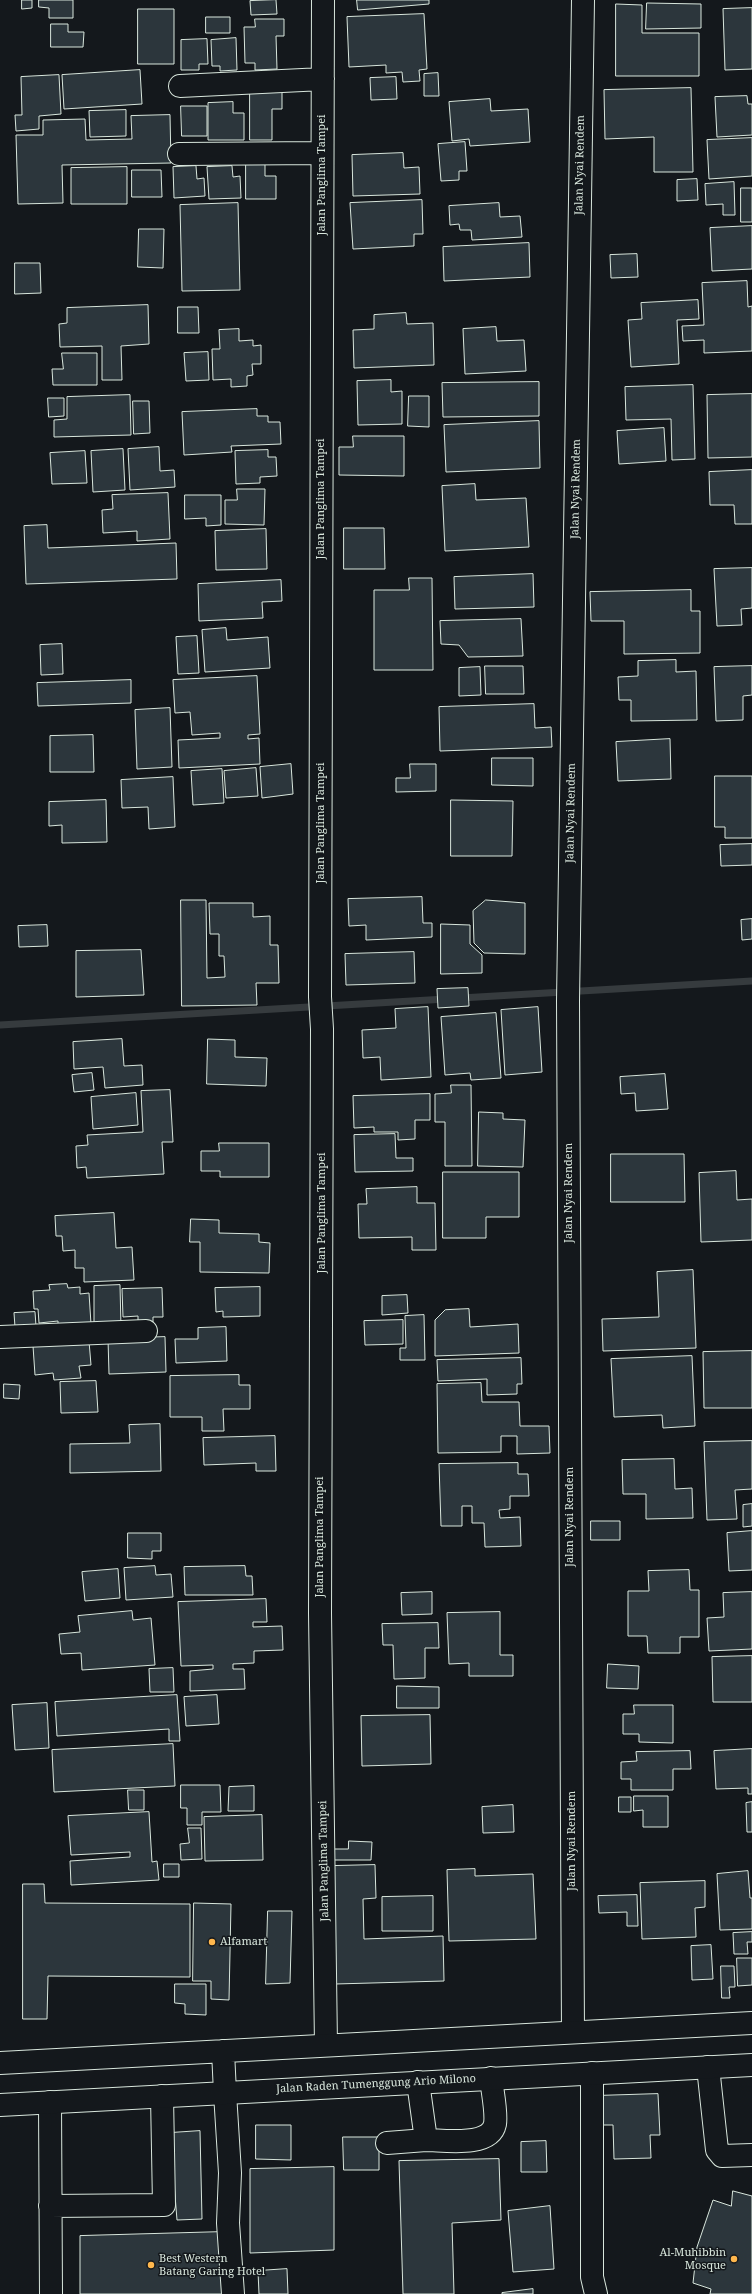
<!DOCTYPE html>
<style>
body{margin:0}
canvas{display:block;background:#14181c}
</style>
<canvas width="752" height="2294"></canvas>
<script>
const ctx = document.querySelector('canvas').getContext('2d');
ctx.lineJoin = 'round';
function strokePath(path, color, width, dash) { ctx.strokeStyle = color; ctx.lineWidth = width; ctx.lineCap = dash ? 'butt' : 'round'; ctx.setLineDash(dash || []); ctx.stroke(path); }
function fillPath(path, color) { ctx.fillStyle = color; ctx.fill(path, 'evenodd'); }
function label(font, color, halo, rows, align = 'center') {
  ctx.font = font + ' "Noto Serif",serif'; ctx.lineWidth = 3; ctx.setLineDash([]); ctx.textBaseline = 'middle'; ctx.strokeStyle = halo; ctx.fillStyle = color; for (const [text, x, y, turn = 0] of rows) {
    ctx.save(); ctx.translate(x, y); ctx.rotate((+turn || 0) * Math.PI / 180); ctx.textAlign = isNaN(turn) ? turn : align; if (halo) ctx.strokeText(text, 0, 0); ctx.fillText(text, 0, 0); ctx.restore();
  }
}
const stream = new Path2D(`
 M 461,998 L 752,981
 M 0,1025 L 446,999`);
const building = new Path2D(`
 M 22,0 L 32,0 L 32,8 L 22,9 Z
 M 39,0 L 73,0 L 73,18 L 49,18 L 49,8 L 39,7 Z
 M 276,0 L 277,14 L 251,15 L 250,1 Z
 M 357,0 L 429,0 L 429,4 L 358,10 Z
 M 647,3 L 701,4 L 701,28 L 646,29 Z
 M 616,4 L 642,5 L 642,33 L 699,33 L 699,76 L 616,76 Z
 M 752,8 L 752,69 L 725,70 L 723,9 Z
 M 138,9 L 174,9 L 174,64 L 138,64 Z
 M 424,14 L 427,69 L 419,70 L 420,81 L 403,82 L 402,72 L 386,73 L 386,65 L 349,67 L 347,17 Z
 M 206,17 L 230,17 L 230,33 L 206,33 Z
 M 255,19 L 284,19 L 284,36 L 276,36 L 277,69 L 255,70 L 255,63 L 245,63 L 244,27 L 255,27 Z
 M 51,24 L 68,24 L 68,32 L 84,32 L 83,47 L 51,47 Z
 M 236,38 L 237,70 L 220,71 L 220,66 L 212,66 L 211,40 Z
 M 207,39 L 208,64 L 199,64 L 199,70 L 181,70 L 181,40 Z
 M 140,70 L 142,104 L 64,109 L 62,75 Z
 M 438,73 L 439,96 L 424,96 L 424,74 Z
 M 59,75 L 61,114 L 39,116 L 39,129 L 16,131 L 15,115 L 22,115 L 21,77 Z
 M 396,77 L 397,99 L 371,100 L 370,78 Z
 M 250,87 L 282,87 L 282,109 L 272,109 L 272,140 L 250,140 Z
 M 691,88 L 693,172 L 654,172 L 654,137 L 605,139 L 604,90 Z
 M 747,96 L 748,104 L 752,104 L 752,135 L 717,137 L 715,97 Z
 M 490,99 L 491,111 L 528,109 L 530,142 L 470,146 L 469,139 L 452,141 L 449,102 Z
 M 233,102 L 233,113 L 244,113 L 244,140 L 208,140 L 208,103 Z
 M 181,106 L 207,106 L 207,136 L 182,136 Z
 M 126,110 L 126,136 L 90,137 L 89,111 Z
 M 170,115 L 171,163 L 62,165 L 63,203 L 18,204 L 16,135 L 43,135 L 43,120 L 85,119 L 86,140 L 132,139 L 131,116 Z
 M 752,138 L 752,176 L 709,179 L 707,140 Z
 M 465,142 L 467,171 L 459,171 L 459,180 L 441,181 L 438,144 Z
 M 403,153 L 404,168 L 419,167 L 420,194 L 353,196 L 352,155 Z
 M 246,163 L 265,163 L 265,176 L 276,176 L 276,199 L 246,199 Z
 M 196,166 L 197,179 L 204,178 L 205,196 L 174,198 L 173,167 Z
 M 232,166 L 233,177 L 240,176 L 241,198 L 209,199 L 207,167 Z
 M 127,167 L 127,204 L 71,204 L 71,168 Z
 M 132,170 L 161,170 L 162,197 L 132,197 Z
 M 697,179 L 698,200 L 677,201 L 677,180 Z
 M 734,182 L 735,215 L 723,215 L 723,204 L 706,205 L 705,184 Z
 M 741,188 L 752,188 L 752,222 L 741,222 Z
 M 422,200 L 423,234 L 414,234 L 414,246 L 353,249 L 350,203 Z
 M 238,203 L 240,290 L 182,291 L 180,205 Z
 M 499,203 L 500,217 L 520,216 L 522,237 L 472,240 L 471,230 L 460,230 L 459,224 L 450,225 L 449,206 Z
 M 752,226 L 752,269 L 712,271 L 710,228 Z
 M 139,229 L 164,229 L 163,268 L 138,267 Z
 M 529,243 L 530,277 L 444,281 L 443,247 Z
 M 637,254 L 638,277 L 611,278 L 610,255 Z
 M 15,263 L 40,263 L 41,293 L 15,294 Z
 M 747,281 L 748,307 L 752,306 L 752,351 L 704,353 L 704,340 L 683,341 L 682,326 L 704,325 L 702,283 Z
 M 698,300 L 699,319 L 677,320 L 679,364 L 631,367 L 628,320 L 642,319 L 641,303 Z
 M 148,305 L 149,344 L 121,346 L 122,380 L 102,380 L 102,346 L 60,347 L 59,324 L 67,323 L 67,308 Z
 M 178,307 L 198,307 L 199,333 L 178,333 Z
 M 406,313 L 407,324 L 433,323 L 434,365 L 354,368 L 353,330 L 374,329 L 374,315 Z
 M 496,327 L 497,341 L 524,340 L 526,371 L 465,374 L 463,329 Z
 M 239,329 L 239,341 L 253,340 L 253,346 L 261,345 L 261,364 L 252,364 L 253,375 L 247,376 L 247,386 L 231,387 L 231,379 L 213,380 L 212,349 L 220,349 L 219,330 Z
 M 208,352 L 209,380 L 186,381 L 184,353 Z
 M 62,353 L 97,353 L 97,385 L 53,385 L 52,369 L 63,369 Z
 M 391,380 L 391,392 L 402,391 L 402,424 L 358,425 L 357,381 Z
 M 539,382 L 539,416 L 443,417 L 442,383 Z
 M 693,385 L 695,459 L 672,460 L 671,419 L 626,420 L 625,387 Z
 M 752,394 L 752,457 L 708,458 L 707,395 Z
 M 130,395 L 131,435 L 54,437 L 54,420 L 67,419 L 67,397 Z
 M 409,396 L 429,396 L 429,427 L 408,426 Z
 M 48,398 L 64,398 L 64,416 L 49,417 Z
 M 133,401 L 149,401 L 150,433 L 134,434 Z
 M 257,409 L 257,416 L 268,416 L 268,422 L 280,422 L 281,444 L 231,446 L 232,452 L 184,455 L 182,412 Z
 M 539,421 L 540,468 L 446,472 L 444,425 Z
 M 664,428 L 666,461 L 619,464 L 617,431 Z
 M 353,436 L 404,436 L 404,476 L 339,475 L 339,447 L 353,447 Z
 M 159,447 L 160,471 L 174,470 L 175,487 L 130,490 L 128,449 Z
 M 123,449 L 125,490 L 93,492 L 91,451 Z
 M 268,450 L 268,457 L 276,457 L 277,476 L 260,477 L 260,483 L 236,484 L 235,451 Z
 M 85,451 L 87,483 L 52,484 L 50,453 Z
 M 752,470 L 752,524 L 735,524 L 734,505 L 710,505 L 709,472 Z
 M 475,484 L 476,500 L 526,498 L 529,547 L 445,551 L 442,486 Z
 M 237,489 L 265,489 L 264,525 L 225,524 L 225,500 L 237,500 Z
 M 168,493 L 170,539 L 137,541 L 137,531 L 103,533 L 102,510 L 113,509 L 112,495 Z
 M 185,495 L 221,495 L 221,525 L 206,526 L 206,518 L 185,519 Z
 M 47,525 L 48,548 L 176,543 L 177,579 L 26,584 L 24,526 Z
 M 344,528 L 384,528 L 385,569 L 344,569 Z
 M 266,529 L 267,569 L 216,570 L 215,531 Z
 M 752,568 L 752,608 L 741,609 L 742,625 L 717,626 L 714,569 Z
 M 533,574 L 534,607 L 455,609 L 454,577 Z
 M 409,578 L 432,578 L 433,670 L 374,670 L 374,590 L 409,590 Z
 M 281,580 L 282,601 L 262,602 L 263,618 L 199,621 L 198,584 Z
 M 691,590 L 691,611 L 700,611 L 700,653 L 624,654 L 624,621 L 591,621 L 590,592 Z
 M 521,619 L 523,656 L 468,657 L 459,645 L 441,644 L 440,621 Z
 M 226,628 L 227,640 L 268,637 L 270,668 L 205,672 L 202,630 Z
 M 197,636 L 199,673 L 178,674 L 176,637 Z
 M 62,644 L 63,674 L 41,675 L 40,645 Z
 M 676,660 L 676,672 L 696,671 L 697,720 L 631,721 L 631,700 L 619,700 L 618,677 L 638,676 L 638,661 Z
 M 485,666 L 523,666 L 524,694 L 486,694 Z
 M 752,666 L 752,695 L 743,696 L 743,720 L 716,721 L 714,667 Z
 M 480,667 L 481,695 L 459,696 L 459,668 Z
 M 257,676 L 260,734 L 248,735 L 248,739 L 259,738 L 260,764 L 179,768 L 178,740 L 220,738 L 220,733 L 192,735 L 190,712 L 175,713 L 173,680 Z
 M 131,680 L 131,703 L 38,706 L 37,683 Z
 M 534,704 L 535,728 L 551,727 L 552,747 L 440,751 L 439,707 Z
 M 170,708 L 172,767 L 137,769 L 135,710 Z
 M 93,735 L 94,772 L 50,772 L 50,736 Z
 M 670,739 L 671,779 L 618,781 L 616,742 Z
 M 492,758 L 533,758 L 533,786 L 492,785 Z
 M 291,764 L 293,794 L 262,798 L 260,767 Z
 M 410,764 L 436,764 L 436,791 L 396,792 L 396,778 L 410,778 Z
 M 256,768 L 258,796 L 226,798 L 224,771 Z
 M 222,769 L 224,803 L 193,805 L 191,771 Z
 M 715,776 L 752,776 L 752,838 L 725,838 L 725,827 L 715,827 Z
 M 173,777 L 175,827 L 149,829 L 148,807 L 122,808 L 121,780 Z
 M 106,800 L 107,842 L 62,843 L 62,825 L 49,826 L 49,802 Z
 M 451,800 L 513,801 L 512,856 L 451,856 Z
 M 752,844 L 752,865 L 721,866 L 720,845 Z
 M 422,897 L 423,923 L 432,923 L 432,937 L 366,940 L 366,925 L 349,926 L 348,899 Z
 M 181,900 L 206,900 L 207,978 L 225,977 L 224,956 L 219,956 L 219,934 L 210,934 L 209,903 L 253,903 L 253,917 L 270,916 L 270,945 L 278,945 L 279,983 L 256,983 L 257,1005 L 182,1006 Z
 M 486,900 L 525,903 L 525,954 L 484,953 L 474,943 L 473,911 Z
 M 752,919 L 752,939 L 742,940 L 741,920 Z
 M 441,924 L 470,925 L 470,944 L 482,955 L 482,973 L 441,974 Z
 M 47,925 L 48,946 L 19,947 L 18,926 Z
 M 141,950 L 144,995 L 76,997 L 76,951 Z
 M 414,952 L 415,983 L 346,985 L 345,954 Z
 M 468,988 L 469,1006 L 438,1008 L 437,989 Z
 M 428,1007 L 431,1077 L 381,1080 L 380,1057 L 363,1058 L 362,1030 L 396,1028 L 395,1009 Z
 M 538,1007 L 542,1072 L 505,1075 L 501,1010 Z
 M 496,1013 L 501,1078 L 471,1080 L 470,1073 L 445,1075 L 441,1017 Z
 M 122,1039 L 124,1066 L 142,1065 L 143,1085 L 105,1088 L 103,1067 L 74,1069 L 73,1042 Z
 M 208,1039 L 235,1040 L 235,1057 L 267,1058 L 266,1086 L 207,1084 Z
 M 92,1073 L 94,1090 L 74,1092 L 72,1075 Z
 M 665,1074 L 668,1109 L 636,1111 L 635,1093 L 621,1094 L 620,1077 Z
 M 451,1085 L 471,1085 L 472,1166 L 445,1166 L 445,1122 L 435,1122 L 435,1094 L 451,1093 Z
 M 170,1090 L 173,1142 L 162,1142 L 164,1174 L 87,1178 L 86,1167 L 77,1168 L 76,1146 L 88,1145 L 87,1135 L 143,1132 L 141,1091 Z
 M 136,1093 L 138,1125 L 93,1129 L 91,1097 Z
 M 430,1094 L 430,1120 L 415,1120 L 415,1139 L 398,1140 L 398,1132 L 374,1132 L 374,1127 L 354,1128 L 353,1096 Z
 M 479,1112 L 503,1113 L 503,1119 L 525,1120 L 523,1167 L 478,1166 Z
 M 395,1134 L 396,1158 L 413,1158 L 413,1171 L 355,1172 L 354,1135 Z
 M 219,1143 L 269,1143 L 269,1177 L 220,1177 L 220,1171 L 201,1171 L 201,1151 L 219,1151 Z
 M 611,1154 L 684,1154 L 685,1202 L 611,1202 Z
 M 736,1171 L 737,1200 L 752,1199 L 752,1240 L 701,1242 L 699,1173 Z
 M 443,1172 L 519,1172 L 519,1217 L 486,1217 L 486,1238 L 443,1238 Z
 M 417,1187 L 417,1203 L 435,1203 L 436,1250 L 412,1250 L 412,1237 L 359,1238 L 358,1204 L 367,1204 L 366,1189 Z
 M 114,1213 L 116,1248 L 132,1247 L 134,1280 L 84,1282 L 84,1268 L 75,1268 L 75,1250 L 63,1251 L 62,1236 L 56,1236 L 55,1216 Z
 M 191,1219 L 219,1220 L 219,1233 L 259,1234 L 259,1242 L 270,1243 L 269,1273 L 200,1272 L 200,1242 L 190,1242 Z
 M 693,1270 L 696,1348 L 603,1351 L 602,1319 L 659,1317 L 657,1272 Z
 M 67,1284 L 68,1288 L 80,1287 L 80,1294 L 89,1293 L 91,1324 L 58,1326 L 58,1321 L 39,1323 L 38,1309 L 34,1309 L 33,1291 L 50,1290 L 49,1285 Z
 M 120,1285 L 121,1327 L 94,1327 L 94,1286 Z
 M 260,1287 L 260,1316 L 223,1317 L 223,1311 L 216,1312 L 215,1288 Z
 M 162,1288 L 163,1317 L 153,1317 L 153,1324 L 138,1325 L 138,1316 L 123,1317 L 122,1289 Z
 M 407,1295 L 408,1313 L 382,1315 L 382,1296 Z
 M 469,1309 L 470,1327 L 518,1324 L 519,1353 L 435,1356 L 435,1320 L 445,1310 Z
 M 35,1312 L 36,1326 L 15,1327 L 14,1313 Z
 M 424,1315 L 425,1360 L 400,1360 L 400,1348 L 406,1348 L 405,1316 Z
 M 403,1320 L 403,1344 L 365,1345 L 364,1321 Z
 M 226,1327 L 227,1361 L 176,1363 L 175,1339 L 198,1339 L 198,1328 Z
 M 165,1337 L 166,1372 L 109,1374 L 108,1339 Z
 M 89,1341 L 91,1365 L 79,1366 L 81,1378 L 54,1380 L 53,1373 L 35,1375 L 33,1346 Z
 M 752,1351 L 752,1408 L 704,1408 L 703,1352 Z
 M 692,1356 L 695,1426 L 663,1428 L 662,1415 L 614,1417 L 611,1359 Z
 M 521,1358 L 522,1384 L 517,1384 L 517,1394 L 487,1395 L 487,1379 L 438,1381 L 437,1360 Z
 M 239,1375 L 239,1385 L 250,1385 L 250,1409 L 223,1409 L 224,1431 L 202,1431 L 202,1417 L 170,1417 L 170,1376 Z
 M 96,1381 L 98,1412 L 61,1413 L 60,1382 Z
 M 481,1383 L 482,1402 L 519,1402 L 520,1426 L 549,1426 L 550,1453 L 517,1454 L 517,1436 L 501,1436 L 501,1452 L 438,1453 L 437,1384 Z
 M 4,1384 L 20,1385 L 19,1399 L 4,1398 Z
 M 160,1424 L 161,1471 L 70,1473 L 70,1444 L 130,1443 L 129,1425 Z
 M 275,1436 L 276,1471 L 256,1471 L 256,1463 L 204,1465 L 203,1438 Z
 M 752,1441 L 752,1489 L 735,1490 L 737,1519 L 707,1520 L 704,1442 Z
 M 674,1459 L 675,1489 L 692,1488 L 693,1518 L 646,1519 L 646,1494 L 623,1494 L 622,1460 Z
 M 518,1463 L 518,1474 L 528,1474 L 529,1496 L 510,1496 L 510,1509 L 499,1510 L 500,1518 L 520,1517 L 521,1546 L 485,1547 L 484,1523 L 472,1523 L 472,1506 L 462,1506 L 462,1526 L 441,1526 L 439,1464 Z
 M 752,1504 L 752,1526 L 743,1527 L 743,1505 Z
 M 591,1521 L 620,1521 L 620,1540 L 591,1540 Z
 M 752,1531 L 752,1570 L 729,1571 L 727,1533 Z
 M 128,1533 L 161,1533 L 161,1551 L 152,1551 L 152,1559 L 128,1558 Z
 M 155,1566 L 156,1575 L 171,1574 L 173,1597 L 126,1600 L 124,1568 Z
 M 245,1566 L 246,1576 L 252,1576 L 253,1595 L 185,1595 L 184,1567 Z
 M 118,1569 L 120,1598 L 85,1601 L 82,1572 Z
 M 689,1570 L 690,1590 L 699,1590 L 699,1637 L 680,1637 L 680,1653 L 648,1653 L 647,1636 L 628,1636 L 628,1591 L 649,1591 L 648,1571 Z
 M 432,1592 L 432,1614 L 402,1615 L 401,1593 Z
 M 752,1592 L 752,1649 L 709,1651 L 707,1618 L 724,1617 L 723,1593 Z
 M 266,1599 L 267,1622 L 253,1622 L 253,1627 L 282,1626 L 283,1650 L 254,1651 L 254,1663 L 233,1664 L 233,1669 L 244,1669 L 245,1689 L 190,1691 L 190,1671 L 213,1669 L 213,1665 L 181,1666 L 178,1602 Z
 M 132,1611 L 133,1620 L 151,1618 L 155,1665 L 82,1670 L 81,1653 L 61,1654 L 59,1634 L 80,1632 L 78,1616 Z
 M 500,1612 L 500,1655 L 513,1655 L 513,1676 L 469,1676 L 469,1663 L 449,1664 L 447,1613 Z
 M 438,1623 L 439,1648 L 425,1648 L 425,1678 L 394,1679 L 393,1645 L 383,1645 L 382,1624 Z
 M 752,1656 L 752,1702 L 713,1702 L 712,1657 Z
 M 608,1664 L 639,1666 L 638,1689 L 607,1688 Z
 M 173,1668 L 174,1692 L 150,1692 L 149,1669 Z
 M 397,1686 L 439,1687 L 439,1708 L 397,1708 Z
 M 177,1695 L 180,1741 L 169,1741 L 169,1729 L 57,1736 L 55,1702 Z
 M 217,1695 L 219,1724 L 186,1726 L 184,1697 Z
 M 47,1703 L 49,1748 L 15,1750 L 12,1705 Z
 M 634,1705 L 673,1705 L 673,1743 L 639,1742 L 639,1734 L 623,1734 L 623,1714 L 634,1714 Z
 M 430,1715 L 431,1764 L 362,1766 L 361,1716 Z
 M 173,1744 L 175,1786 L 54,1792 L 52,1750 Z
 M 752,1749 L 752,1794 L 748,1794 L 748,1788 L 716,1789 L 714,1751 Z
 M 690,1751 L 691,1769 L 673,1769 L 673,1790 L 631,1790 L 631,1779 L 621,1779 L 621,1762 L 637,1761 L 636,1752 Z
 M 181,1785 L 220,1785 L 221,1812 L 202,1812 L 202,1825 L 187,1825 L 187,1808 L 181,1808 Z
 M 254,1786 L 254,1811 L 228,1811 L 229,1787 Z
 M 128,1790 L 144,1790 L 144,1810 L 129,1810 Z
 M 634,1796 L 668,1796 L 668,1827 L 643,1827 L 643,1810 L 634,1811 Z
 M 619,1797 L 631,1797 L 631,1812 L 619,1812 Z
 M 752,1802 L 752,1832 L 747,1832 L 746,1803 Z
 M 513,1805 L 514,1832 L 483,1833 L 482,1807 Z
 M 149,1812 L 152,1862 L 157,1861 L 159,1880 L 71,1885 L 70,1861 L 130,1857 L 130,1852 L 71,1855 L 68,1816 Z
 M 262,1815 L 263,1860 L 205,1861 L 204,1817 Z
 M 188,1828 L 201,1828 L 202,1859 L 181,1860 L 180,1844 L 189,1843 Z
 M 349,1841 L 372,1842 L 371,1860 L 332,1860 L 332,1849 L 348,1849 Z
 M 164,1864 L 179,1864 L 179,1877 L 164,1877 Z
 M 375,1865 L 376,1898 L 363,1899 L 364,1939 L 443,1936 L 444,1981 L 335,1984 L 332,1866 Z
 M 475,1869 L 475,1876 L 533,1874 L 536,1939 L 449,1941 L 447,1870 Z
 M 748,1871 L 750,1898 L 752,1898 L 752,1929 L 720,1930 L 717,1874 Z
 M 705,1881 L 705,1907 L 695,1908 L 696,1937 L 642,1939 L 640,1883 Z
 M 23,1884 L 44,1884 L 45,1903 L 190,1904 L 190,1977 L 48,1976 L 47,2019 L 23,2019 Z
 M 637,1895 L 638,1926 L 627,1926 L 627,1912 L 599,1913 L 598,1896 Z
 M 433,1896 L 433,1931 L 382,1931 L 382,1897 Z
 M 194,1903 L 231,1904 L 229,2000 L 211,1999 L 211,1981 L 193,1981 Z
 M 268,1911 L 292,1911 L 290,1983 L 266,1984 Z
 M 752,1932 L 752,1942 L 747,1942 L 748,1954 L 734,1954 L 733,1933 Z
 M 711,1945 L 713,1979 L 692,1980 L 691,1946 Z
 M 737,1958 L 752,1958 L 752,1985 L 738,1986 Z
 M 721,1966 L 734,1966 L 735,1987 L 729,1987 L 730,1998 L 722,1998 Z
 M 175,1984 L 206,1984 L 206,2015 L 185,2014 L 185,2004 L 175,2003 Z
 M 658,2094 L 660,2135 L 650,2135 L 651,2158 L 614,2159 L 613,2125 L 594,2125 L 594,2096 Z
 M 256,2125 L 291,2125 L 291,2160 L 256,2159 Z
 M 200,2131 L 202,2219 L 177,2220 L 170,2133 Z
 M 343,2137 L 379,2137 L 379,2170 L 344,2170 Z
 M 546,2141 L 547,2172 L 521,2172 L 521,2142 Z
 M 499,2159 L 501,2220 L 452,2223 L 454,2294 L 403,2294 L 399,2161 Z
 M 334,2167 L 334,2250 L 250,2253 L 250,2169 Z
 M 733,2191 L 752,2196 L 752,2294 L 710,2294 L 711,2289 L 693,2283 L 697,2247 L 713,2200 L 731,2206 Z
 M 550,2206 L 554,2269 L 513,2272 L 508,2211 Z
 M 222,2232 L 222,2294 L 80,2294 L 80,2236 Z
 M 287,2269 L 288,2294 L 259,2294 L 258,2271 Z
 M 533,2289 L 533,2294 L 502,2294 L 502,2293 Z`);
const minor = new Path2D(`
 M 323,0 L 320,997 L 322,1029 L 320,1613 L 326,2045
 M 180,86 L 323,79
 M 179,154 L 322,153
 M 0,1337 L 146,1331
 M 573,2032 L 568,1001 L 583,0
 M 708,2067 L 717,2150 L 722,2156 L 752,2155
 M 592,2073 L 592,2277 L 596,2294
 M 418,2082 L 426,2140 C 443,2140 490,2148 495,2124 C 497,2112 492,2090 491,2078
 M 225,2093 L 230,2173 L 228,2223 L 233,2294
 M 50,2102 L 51,2294
 M 387,2143 L 426,2140
 M 50,2206 L 164,2205 L 162,2096`);
const highway = new Path2D(`
 M 223,2051 L 225,2093
 M 0,2063 L 752,2023
 M 0,2105 L 752,2065`);
const markers = [
 [212,1942,4,"#ffb74d"],
 [734,2259,4,"#ffb74d"],
 [151,2265,4,"#ffb74d"]
];
const streetNames = [
 ["Jalan Nyai Rendem",580,165,-89],
 ["Jalan Panglima Tampei",322,175,-90],
 ["Jalan Nyai Rendem",576,489,-89],
 ["Jalan Panglima Tampei",321,499,-90],
 ["Jalan Nyai Rendem",571,813,-89],
 ["Jalan Panglima Tampei",321,823,-90],
 ["Jalan Nyai Rendem",569,1193,-90],
 ["Jalan Panglima Tampei",322,1213,-90],
 ["Jalan Nyai Rendem",570,1517,-90],
 ["Jalan Panglima Tampei",320,1537,-90],
 ["Jalan Nyai Rendem",572,1841,-90],
 ["Jalan Panglima Tampei",324,1861,-91],
 ["Jalan Raden Tumenggung Ario Milono",376,2084,-3]
];
const poiNames = [
 ["Alfamart",220,1942],
 ["Al-Muhibbin",726,2253,"right"],
 ["Mosque",726,2266,"right"],
 ["Best Western",159,2259],
 ["Batang Garing Hotel",159,2272]
];
strokePath(stream, '#363b3e', 7);
fillPath(building, '#2c363c');
strokePath(building, '#d8e6dc', 1);
strokePath(minor, '#d8e6dc', 24);
strokePath(highway, '#d8e6dc', 24);
strokePath(minor, '#14181c', 22);
strokePath(highway, '#14181c', 22);
for (const [x, y, r, color] of markers) { const dot = new Path2D(); dot.arc(x, y, r, 0, 2 * Math.PI); ctx.fillStyle = color; ctx.fill(dot); strokePath(dot, '#14181c', 1.5); }
label('11px', '#d8e6dc', '#14181c', streetNames);
label('11px', '#d8e6dc', '#14181c', poiNames, 'left');
</script>
